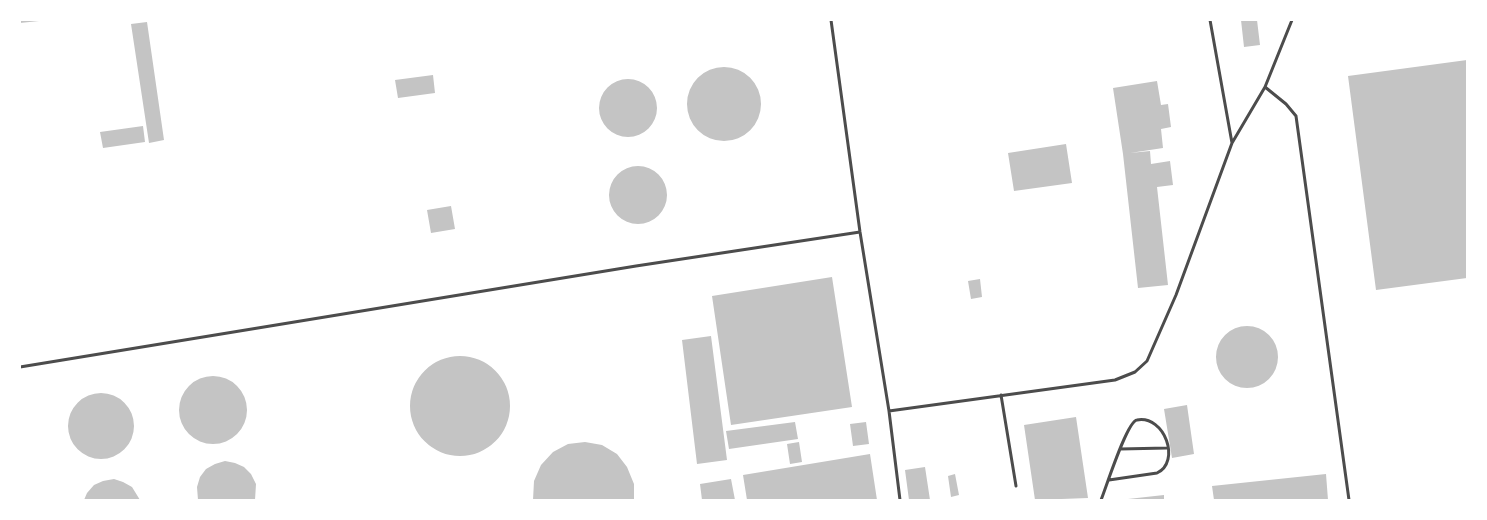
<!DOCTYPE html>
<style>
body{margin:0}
#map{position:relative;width:1487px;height:520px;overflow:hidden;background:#fff;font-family:"Nunito Sans",sans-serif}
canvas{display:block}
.frame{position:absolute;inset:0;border:21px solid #fff;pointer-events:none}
</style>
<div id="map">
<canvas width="1487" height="520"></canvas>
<div class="frame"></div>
</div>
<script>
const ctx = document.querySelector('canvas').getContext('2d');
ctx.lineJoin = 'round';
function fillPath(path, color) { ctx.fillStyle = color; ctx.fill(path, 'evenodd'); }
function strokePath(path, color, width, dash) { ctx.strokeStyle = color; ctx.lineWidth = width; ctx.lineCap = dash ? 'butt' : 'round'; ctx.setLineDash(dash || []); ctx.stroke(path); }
const building = new Path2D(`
 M 20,20 L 39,20 L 39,21 L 20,23 Z
 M 1241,20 L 1257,20 L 1260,45 L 1244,47 Z
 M 147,22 L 164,140 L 149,143 L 131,24 Z
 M 1467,60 L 1467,278 L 1376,290 L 1348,76 Z
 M687 104a37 37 0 1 1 74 0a37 37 0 1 1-74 0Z
 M 433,75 L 435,93 L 398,98 L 395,80 Z
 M599 108a29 29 0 1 1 58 0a29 29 0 1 1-58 0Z
 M 1157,81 L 1161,105 L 1168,104 L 1171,127 L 1161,129 L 1163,148 L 1130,153 L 1150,151 L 1151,164 L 1170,161 L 1173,185 L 1157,187 L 1168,285 L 1138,288 L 1123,154 L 1113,88 Z
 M 143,126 L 145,142 L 103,148 L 100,132 Z
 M 1066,144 L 1072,183 L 1014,191 L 1008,153 Z
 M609 195a29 29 0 1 1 58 0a29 29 0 1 1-58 0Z
 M 451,206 L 455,229 L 431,233 L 427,210 Z
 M 832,277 L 852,407 L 731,425 L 712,296 Z
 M 980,279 L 982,297 L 971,299 L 968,281 Z
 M1216 357a31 31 0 1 1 62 0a31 31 0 1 1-62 0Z
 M 711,336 L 727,460 L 697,464 L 682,340 Z
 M410 406a50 50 0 1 1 100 0a50 50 0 1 1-100 0Z
 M179 410a34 34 0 1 1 68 0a34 34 0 1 1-68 0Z
 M68 426a33 33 0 1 1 66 0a33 33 0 1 1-66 0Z
 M 1187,405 L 1194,454 L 1172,458 L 1164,409 Z
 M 1076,417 L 1088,498 L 1035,500 L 1024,425 Z
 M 795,422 L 798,439 L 729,449 L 726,431 Z
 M 866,422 L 869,444 L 853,446 L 850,424 Z
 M 585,442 L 602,445 L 617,454 L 627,467 L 634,484 L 634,500 L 533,500 L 534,481 L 541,465 L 553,452 L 568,444 Z
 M 799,442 L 802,462 L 790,464 L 787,444 Z
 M 870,454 L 877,500 L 747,500 L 743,475 Z
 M 225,461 L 235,463 L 244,467 L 251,474 L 256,484 L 255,500 L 198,500 L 197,487 L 200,477 L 206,469 L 215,464 Z
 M 925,467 L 930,500 L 909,500 L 905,470 Z
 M 955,474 L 959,495 L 951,497 L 948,476 Z
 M 1326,474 L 1328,500 L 1214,500 L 1212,486 Z
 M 114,479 L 123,482 L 132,487 L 140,500 L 84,500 L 87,493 L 94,485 L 103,481 Z
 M 731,479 L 735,500 L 702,500 L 700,484 Z
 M 1164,495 L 1164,500 L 1128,500 L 1128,499 Z`);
const service = new Path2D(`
 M 831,20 L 860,232 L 889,411 L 900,500
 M 1265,87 L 1292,20
 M 1232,143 L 1265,87 L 1286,104 L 1296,116 L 1349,500
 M 20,367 L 636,266 L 860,232
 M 1001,395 L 1016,486
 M 889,411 L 1115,380 L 1135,372 L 1147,361 L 1176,295 L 1232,143 L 1210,20
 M 1120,449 L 1167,448
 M 1101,500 C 1106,488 1127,421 1137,420 C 1165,415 1181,462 1157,473 L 1109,480`);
fillPath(building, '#c4c4c4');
strokePath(service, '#4c4c4c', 3);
</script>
